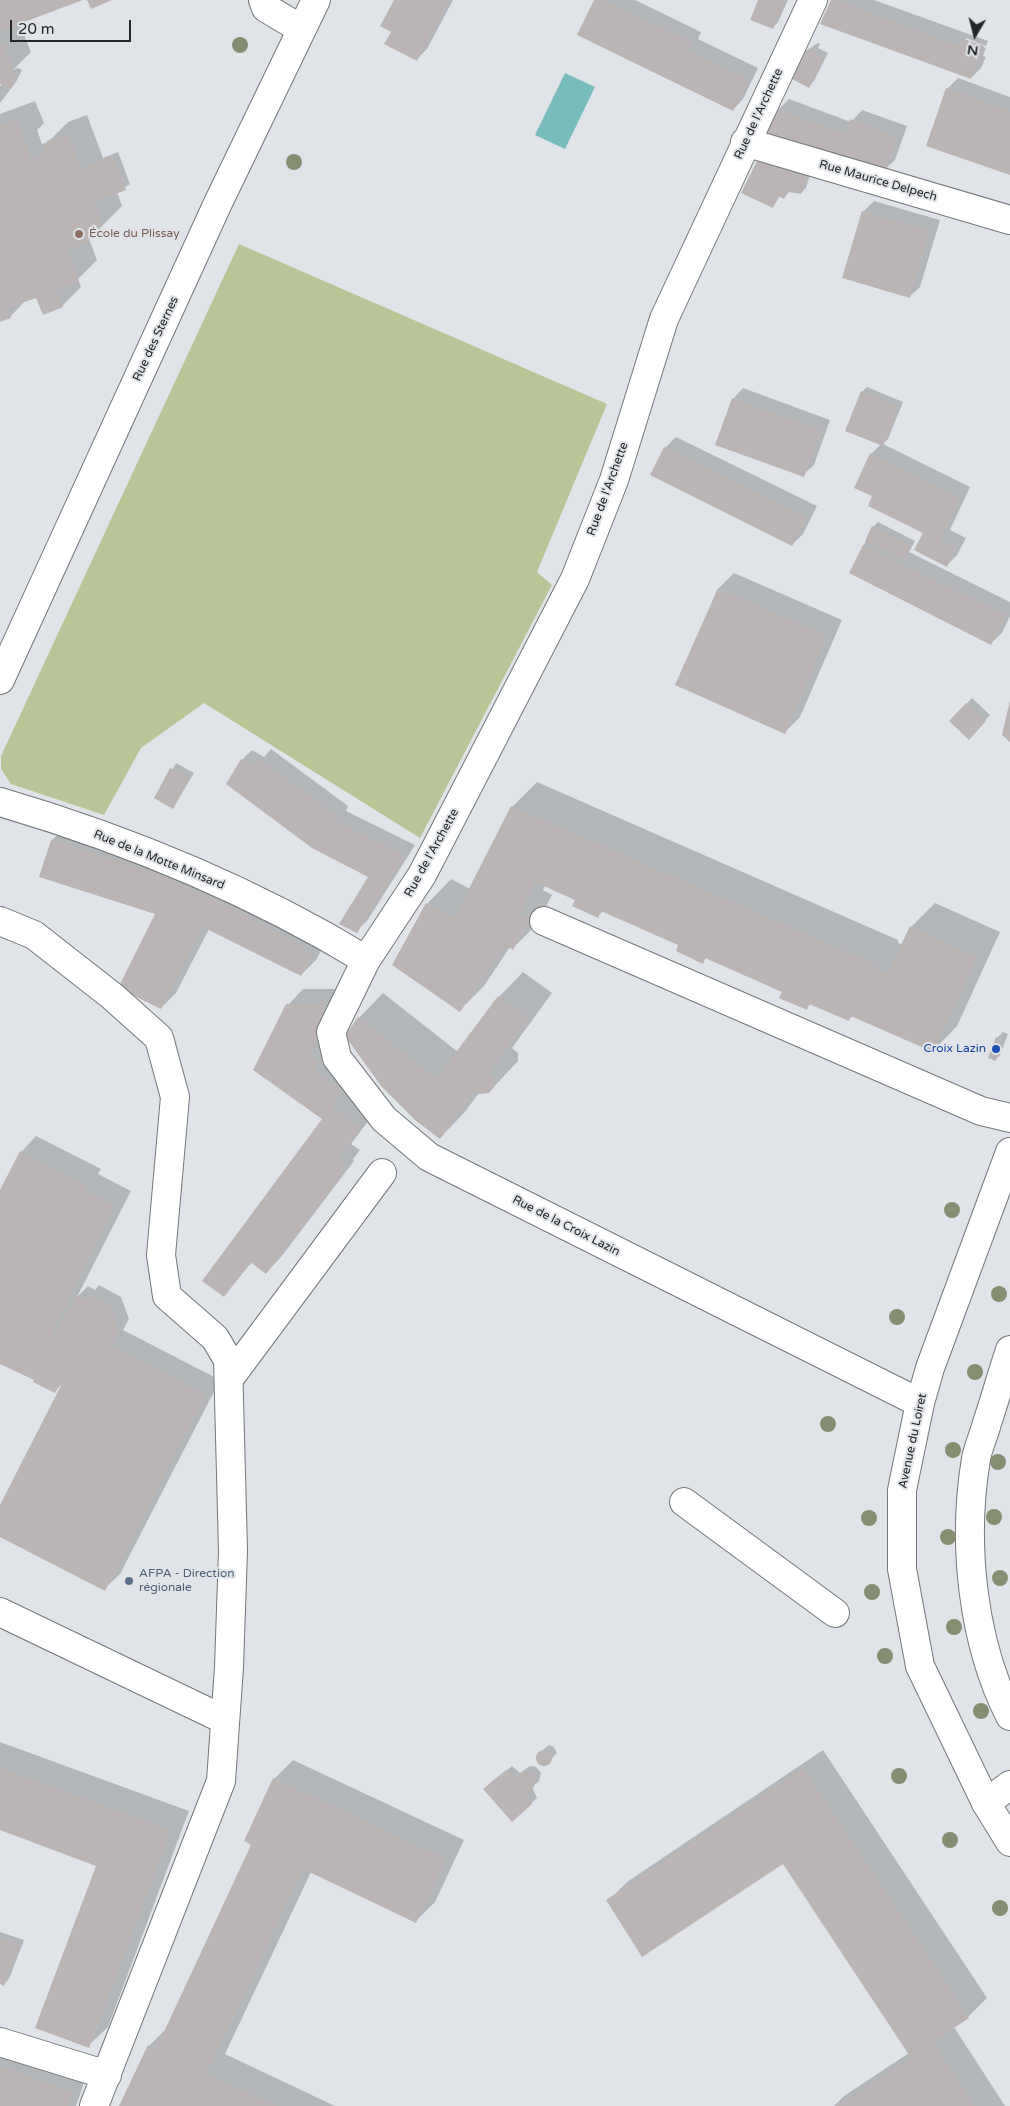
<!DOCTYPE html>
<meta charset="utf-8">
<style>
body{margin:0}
#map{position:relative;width:1010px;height:2106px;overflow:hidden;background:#e0e4e8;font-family:"Varela Round",sans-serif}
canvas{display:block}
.north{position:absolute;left:950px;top:10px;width:50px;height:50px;-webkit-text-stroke:4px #e0e4e8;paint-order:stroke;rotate:188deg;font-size:14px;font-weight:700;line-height:20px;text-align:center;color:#252628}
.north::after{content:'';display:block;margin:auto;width:18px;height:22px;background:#252628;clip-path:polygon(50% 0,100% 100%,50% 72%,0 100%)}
.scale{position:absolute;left:10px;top:20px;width:121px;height:22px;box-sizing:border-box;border:2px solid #252628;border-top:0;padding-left:6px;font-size:15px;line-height:18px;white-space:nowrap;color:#252628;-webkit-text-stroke:4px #e0e4e8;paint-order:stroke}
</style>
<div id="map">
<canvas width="1010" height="2106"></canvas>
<div class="north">N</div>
<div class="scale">20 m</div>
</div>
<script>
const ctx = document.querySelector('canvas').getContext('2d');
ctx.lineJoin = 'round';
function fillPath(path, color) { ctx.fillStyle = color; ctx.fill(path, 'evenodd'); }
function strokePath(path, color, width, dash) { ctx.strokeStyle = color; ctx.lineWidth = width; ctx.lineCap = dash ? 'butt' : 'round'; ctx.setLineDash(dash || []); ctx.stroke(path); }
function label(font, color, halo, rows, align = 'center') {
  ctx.font = font + ' "Varela Round",sans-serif'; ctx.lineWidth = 4; ctx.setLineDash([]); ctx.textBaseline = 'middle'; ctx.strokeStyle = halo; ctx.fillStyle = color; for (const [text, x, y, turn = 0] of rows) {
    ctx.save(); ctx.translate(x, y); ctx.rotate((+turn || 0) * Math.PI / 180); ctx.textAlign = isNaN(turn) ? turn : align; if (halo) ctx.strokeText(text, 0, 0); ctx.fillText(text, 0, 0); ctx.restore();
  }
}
const green = new Path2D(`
 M 239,244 L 607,404 L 537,572 L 552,585 L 420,838 L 204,703 L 141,748 L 104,815 L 11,784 L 1,769 L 1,756 Z`);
const water = new Path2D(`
 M 565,73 L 595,87 L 565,149 L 535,135 Z`);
const shadow = new Path2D(`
 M 0,0 L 80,0 L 19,23 L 31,52 L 13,70 L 18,68 L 22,70 L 16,82 L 0,103 L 0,86 L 3,84 L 0,83 Z
 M 395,0 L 453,0 L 427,49 L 416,60 Z
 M 595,0 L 635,0 L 701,32 L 698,39 L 758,68 L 743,99 L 733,110 Z
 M 760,0 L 788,0 L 778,22 L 773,27 Z
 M 833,0 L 874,0 L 988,41 L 986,46 L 966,38 L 966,41 L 986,48 L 983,56 L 986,57 L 981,68 L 971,78 Z
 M 818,43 L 820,44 L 818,48 L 828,53 L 814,81 L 809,86 L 794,78 L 807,50 Z
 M 958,78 L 1010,97 L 1010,174 L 947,89 Z
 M 789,99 L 851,122 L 862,110 L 907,126 L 895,160 L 884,170 L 766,136 L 779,109 Z
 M 35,101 L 44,123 L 37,130 L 42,144 L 48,142 L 68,122 L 87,115 L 103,158 L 118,152 L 130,184 L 117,192 L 122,206 L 89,239 L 97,260 L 78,279 L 81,287 L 62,306 L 36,296 L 27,299 L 10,317 L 0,321 L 0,114 Z
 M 763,157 L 811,171 L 806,188 L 801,193 L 790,191 L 784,197 L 780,196 L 773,207 L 758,162 Z
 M 874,201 L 940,220 L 920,287 L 909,297 L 863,212 Z
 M 867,387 L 903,402 L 888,439 L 883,444 L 970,487 L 950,530 L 966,538 L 957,555 L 947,565 L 924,532 L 874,496 L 871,454 L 881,444 L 862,392 Z
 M 743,388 L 830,420 L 814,465 L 803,475 L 733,399 Z
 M 676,437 L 817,506 L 803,534 L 792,545 L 651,475 L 665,448 Z
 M 878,522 L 915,541 L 909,552 L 1010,602 L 1010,616 L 1002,633 L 991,643 L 850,572 L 873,527 Z
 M 734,573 L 842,620 L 800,717 L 784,733 L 719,588 Z
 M 972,698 L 990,715 L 969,738 L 951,721 Z
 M 271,749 L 348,806 L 346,811 L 415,845 L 367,921 L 356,931 L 369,877 L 242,760 L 252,750 L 264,757 Z
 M 176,763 L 194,773 L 173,808 L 156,798 Z
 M 537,782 L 898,940 L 898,943 L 903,945 L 911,927 L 935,903 L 1000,932 L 957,1026 L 933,1051 L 853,1016 L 848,1020 L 811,1003 L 806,1009 L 784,992 L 707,957 L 702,962 L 680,945 L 603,911 L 598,916 L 576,900 L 545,886 L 543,890 L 552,895 L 537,924 L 513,948 L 510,947 L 484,986 L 460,1010 L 427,904 L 451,879 L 470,889 L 512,807 Z
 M 68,825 L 327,940 L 316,960 L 301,975 L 209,929 L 176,993 L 161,1008 L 156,914 L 40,876 L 52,840 Z
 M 523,972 L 552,993 L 512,1048 L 518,1053 L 518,1061 L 489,1092 L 479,1093 L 464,1113 L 440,1138 L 359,1018 L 383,993 L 458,1052 L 499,997 Z
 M 303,989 L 339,989 L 324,1038 L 375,1112 L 351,1144 L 360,1150 L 353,1159 L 354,1161 L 281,1257 L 266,1273 L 252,1262 L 224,1296 L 324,1119 L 288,1005 Z
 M 1003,1032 L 1008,1034 L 1000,1055 L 995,1060 L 990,1057 L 998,1037 Z
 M 36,1136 L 101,1169 L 98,1174 L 131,1191 L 77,1297 L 88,1286 L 95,1290 L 99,1285 L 121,1297 L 129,1319 L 123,1330 L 220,1380 L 120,1574 L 104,1589 L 0,1536 L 0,1507 L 63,1383 L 55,1391 L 36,1379 L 0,1363 L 0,1193 L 21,1152 Z
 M 0,1742 L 189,1811 L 108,2027 L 88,2046 L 97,1865 L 0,1829 Z
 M 549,1745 L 554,1747 L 557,1753 L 545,1765 L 540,1764 L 537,1759 L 539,1753 Z
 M 823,1750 L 987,1998 L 968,2017 L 954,2027 L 1005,2106 L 834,2106 L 844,2096 L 909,2053 L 783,1863 L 608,1901 L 627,1882 Z
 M 293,1760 L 464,1840 L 435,1902 L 415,1922 L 311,1872 L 225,2054 L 335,2106 L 121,2106 L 149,2046 L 166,2029 L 252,1844 L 274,1779 Z
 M 512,1766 L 520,1773 L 530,1766 L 536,1767 L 541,1773 L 539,1781 L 532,1787 L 537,1798 L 531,1803 L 490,1784 Z
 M 0,1932 L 24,1940 L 9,1979 L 4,1984 L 0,1983 Z
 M 0,2045 L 86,2077 L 76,2106 L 0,2106 Z`);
const building = new Path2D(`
 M 0,0 L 83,0 L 0,31 Z
 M 87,0 L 112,0 L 91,9 Z
 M 394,0 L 449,0 L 417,61 L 384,44 L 391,32 L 380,26 Z
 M 594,0 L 604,0 L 692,42 L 688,50 L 749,79 L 733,111 L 577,35 Z
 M 758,0 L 787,0 L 773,29 L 750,20 Z
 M 831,0 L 837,0 L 958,46 L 961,38 L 984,46 L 971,79 L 820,24 Z
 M 0,42 L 7,45 L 4,53 L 11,55 L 8,61 L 14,64 L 11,71 L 18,75 L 11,89 L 0,84 Z
 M 812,48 L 816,50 L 814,53 L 824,59 L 809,88 L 792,79 L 806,50 L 810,51 Z
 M 946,88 L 1010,111 L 1010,175 L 926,146 Z
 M 778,109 L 845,134 L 850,119 L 897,137 L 885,172 L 764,136 Z
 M 16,119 L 32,160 L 42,156 L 47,141 L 68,133 L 81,168 L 113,156 L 126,190 L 94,202 L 103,226 L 94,229 L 88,243 L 67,250 L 79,281 L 56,290 L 63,307 L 43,315 L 36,298 L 7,308 L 11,318 L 0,322 L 0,125 Z
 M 757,161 L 807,176 L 801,194 L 788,192 L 784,199 L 778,196 L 773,208 L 741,193 Z
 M 862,211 L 930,231 L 910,298 L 842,278 Z
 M 861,391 L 899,407 L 883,446 L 845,431 Z
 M 732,398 L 821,430 L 804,477 L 715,445 Z
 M 664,447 L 807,517 L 792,546 L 650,475 Z
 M 870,453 L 960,497 L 940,540 L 956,549 L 947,567 L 914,550 L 923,533 L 868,506 L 872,496 L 854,488 Z
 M 872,526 L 911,546 L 904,560 L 865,541 Z
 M 863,545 L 1006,615 L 991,645 L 849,573 Z
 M 718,588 L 827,636 L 785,734 L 675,685 Z
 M 1010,700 L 1010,742 L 1002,735 Z
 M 966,703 L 986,721 L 969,740 L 949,721 Z
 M 241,759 L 253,767 L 259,759 L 338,817 L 336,821 L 405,855 L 357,933 L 339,924 L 368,877 L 312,848 L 226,784 Z
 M 170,768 L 190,778 L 173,809 L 154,798 Z
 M 511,806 L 875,964 L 874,967 L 888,973 L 910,926 L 977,957 L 933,1052 L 851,1016 L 849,1021 L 809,1004 L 807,1010 L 779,998 L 782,992 L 705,958 L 703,964 L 676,951 L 678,945 L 601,911 L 598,918 L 572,906 L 575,900 L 535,882 L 519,915 L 529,920 L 513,950 L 505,945 L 460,1012 L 392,965 L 426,903 L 454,918 Z
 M 51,840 L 155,873 L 224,904 L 299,944 L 312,956 L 301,976 L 203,927 L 161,1009 L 118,988 L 155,914 L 39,877 Z
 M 498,996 L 529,1018 L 488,1073 L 494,1077 L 494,1087 L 489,1093 L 479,1094 L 475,1091 L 440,1139 L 415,1120 L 382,1087 L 345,1036 L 358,1017 L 436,1079 Z
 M 324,1003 L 323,1023 L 310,1054 L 319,1063 L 314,1071 L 342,1091 L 331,1106 L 361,1128 L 337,1159 L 346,1166 L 339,1175 L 340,1177 L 266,1274 L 250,1262 L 224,1297 L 202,1281 L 322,1119 L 253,1070 L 286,1004 Z
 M 996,1037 L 1003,1039 L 996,1061 L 988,1058 Z
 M 20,1151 L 87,1185 L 84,1190 L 116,1206 L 33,1371 L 77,1296 L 85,1300 L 88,1294 L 111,1307 L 119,1331 L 111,1346 L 206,1395 L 105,1591 L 0,1537 L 0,1505 L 77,1354 L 55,1393 L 33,1382 L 34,1380 L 0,1364 L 0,1190 Z
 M536 1758a8 8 0 1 1 16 0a8 8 0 1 1-16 0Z
 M 0,1768 L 171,1830 L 89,2048 L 35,2028 L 96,1866 L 0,1830 Z
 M 803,1768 L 969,2018 L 933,2042 L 974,2106 L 837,2106 L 911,2058 L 783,1864 L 642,1957 L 606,1900 Z
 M 506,1770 L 514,1778 L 524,1771 L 531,1772 L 536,1779 L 534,1787 L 528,1793 L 532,1804 L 512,1822 L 483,1789 Z
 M 273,1778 L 446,1859 L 416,1923 L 303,1869 L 207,2073 L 276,2106 L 119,2106 L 148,2045 L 156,2049 L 251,1845 L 244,1841 Z
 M 0,1938 L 19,1945 L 4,1986 L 0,1984 Z
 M 0,2066 L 72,2092 L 67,2106 L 0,2106 Z`);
const minor = new Path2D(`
 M 263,0 L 266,8 L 301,29
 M 813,0 L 664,319 L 614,480 L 575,579 L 422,875 L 366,960 L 331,1032 L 337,1058 L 384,1119 L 429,1157 L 920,1403
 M 745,142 L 1010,220
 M 0,680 L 218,203 L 316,0
 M 0,802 C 126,839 254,892 366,960
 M 0,921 L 34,935 L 112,996 L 159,1038 L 175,1097 L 161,1255 L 167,1296 L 215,1338 L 228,1360 L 233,1551 L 229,1667 L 221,1781 L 94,2106
 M 544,921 L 981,1111 L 1010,1118
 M 1010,1350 C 1002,1374 995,1399 987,1423 C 984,1435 978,1447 976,1459 C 962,1542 972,1641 1010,1716
 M 229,1379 L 382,1173
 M 684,1502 L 835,1613
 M 0,1612 L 225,1720
 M 986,1803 L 1010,1785
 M 0,2042 L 107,2075`);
const major = new Path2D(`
 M 1010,1152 L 930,1368 L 920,1403 L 902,1490 L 902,1569 L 920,1666 L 986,1803 L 1010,1842`);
const trees = [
 [240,45],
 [294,162],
 [952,1210],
 [999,1294],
 [897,1317],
 [975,1372],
 [828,1424],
 [953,1450],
 [998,1462],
 [994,1517],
 [869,1518],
 [948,1537],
 [1000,1578],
 [872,1592],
 [954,1627],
 [885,1656],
 [981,1711],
 [899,1776],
 [950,1840],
 [1000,1908]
];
const markers = [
 [79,234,5,"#8d6e63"],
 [996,1049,5,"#1a4fb4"],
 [129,1581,5,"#5c6f8a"]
];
const streetNames = [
 ["Rue de l'Archette",759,114,-65],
 ["Rue Maurice Delpech",878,181,16],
 ["Rue des Sternes",156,339,-65],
 ["Rue de l'Archette",608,489,-70],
 ["Rue de l'Archette",432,853,-61],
 ["Rue de la Motte Minsard",159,860,22],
 ["Rue de la Croix Lazin",566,1226,27],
 ["Avenue du Loiret",913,1441,-78]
];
const educationNames = [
 ["École du Plissay",89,234]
];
const transitNames = [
 ["Croix Lazin",986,1049]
];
const serviceNames = [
 ["AFPA - Direction",139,1574],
 ["régionale",139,1588]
];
fillPath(green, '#b8c697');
fillPath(water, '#78bcbd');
fillPath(shadow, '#0003');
fillPath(building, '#bab4b4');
strokePath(minor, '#73777a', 30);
strokePath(major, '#73777a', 30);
strokePath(minor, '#fff', 28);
strokePath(major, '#fff', 28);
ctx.fillStyle = '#858e71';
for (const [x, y] of trees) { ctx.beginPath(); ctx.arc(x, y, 8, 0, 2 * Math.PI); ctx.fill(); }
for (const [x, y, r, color] of markers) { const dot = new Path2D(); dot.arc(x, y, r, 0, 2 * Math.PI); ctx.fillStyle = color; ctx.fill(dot); strokePath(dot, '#e0e4e8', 2); }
label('12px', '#252628', '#e0e4e8', streetNames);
label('12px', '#785e54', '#e0e4e8', educationNames, 'left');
label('12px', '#164399', '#e0e4e8', transitNames, 'right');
label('12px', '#4e5e75', '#e0e4e8', serviceNames, 'left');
</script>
